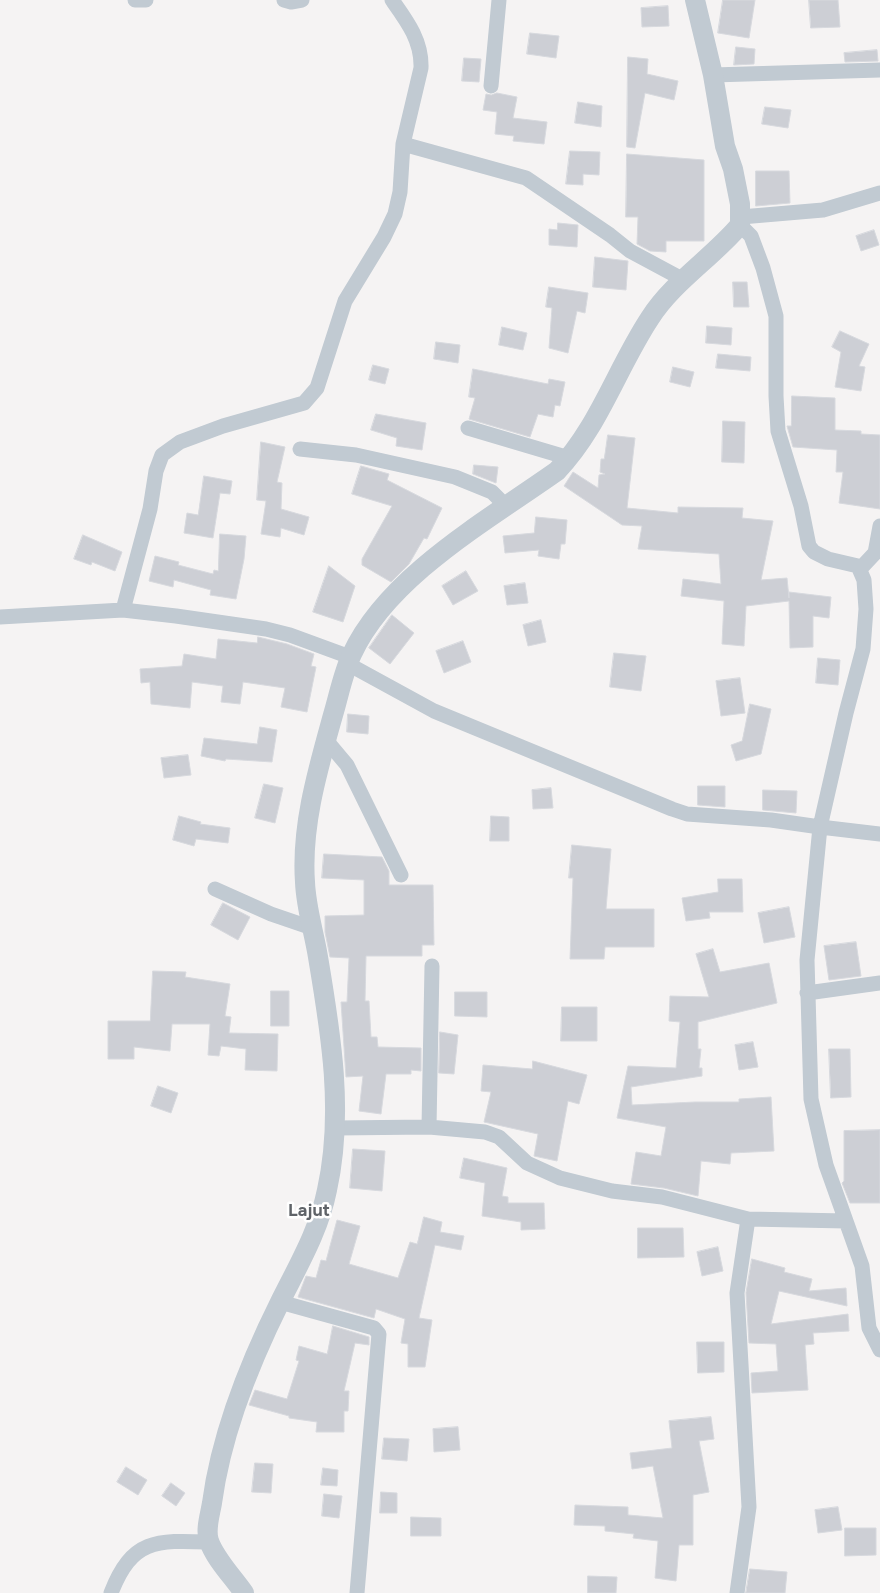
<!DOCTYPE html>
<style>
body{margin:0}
canvas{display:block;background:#f5f3f3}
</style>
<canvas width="880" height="1593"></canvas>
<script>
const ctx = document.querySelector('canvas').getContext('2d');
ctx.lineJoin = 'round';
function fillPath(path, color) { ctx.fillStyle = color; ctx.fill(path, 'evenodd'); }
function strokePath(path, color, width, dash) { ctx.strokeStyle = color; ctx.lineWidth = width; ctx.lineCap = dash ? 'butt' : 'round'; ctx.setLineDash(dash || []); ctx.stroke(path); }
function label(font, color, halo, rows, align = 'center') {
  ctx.font = font + ' Figtree,sans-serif'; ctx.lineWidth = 5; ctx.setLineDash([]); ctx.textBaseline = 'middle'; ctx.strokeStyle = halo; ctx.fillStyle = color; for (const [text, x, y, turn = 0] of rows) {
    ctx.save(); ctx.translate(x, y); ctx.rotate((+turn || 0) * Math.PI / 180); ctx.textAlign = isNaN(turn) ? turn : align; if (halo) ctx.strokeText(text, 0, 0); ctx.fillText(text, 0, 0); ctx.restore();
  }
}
const building = new Path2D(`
 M 723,0 L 755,0 L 749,38 L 718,33 Z
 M 809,0 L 838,0 L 840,27 L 811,28 Z
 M 668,6 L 669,26 L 642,27 L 641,8 Z
 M 530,33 L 559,36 L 556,58 L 527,54 Z
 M 736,47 L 755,49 L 754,64 L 734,65 Z
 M 877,50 L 878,61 L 845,62 L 844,53 Z
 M 628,57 L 648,59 L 647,74 L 678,81 L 674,100 L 645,93 L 635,148 L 627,147 Z
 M 464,58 L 481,59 L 479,82 L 462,81 Z
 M 497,93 L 517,97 L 513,118 L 547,122 L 544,144 L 513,141 L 514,136 L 495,134 L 497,112 L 483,110 L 486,94 L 491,95 Z
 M 578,102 L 602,106 L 601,127 L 575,123 Z
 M 765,107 L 791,110 L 788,128 L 762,124 Z
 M 570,151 L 600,152 L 599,175 L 583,174 L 583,185 L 566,184 Z
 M 627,154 L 704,160 L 704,241 L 666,241 L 666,252 L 650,251 L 637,244 L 638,217 L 626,217 Z
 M 756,171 L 789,171 L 790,203 L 756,206 Z
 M 558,223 L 578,225 L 577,247 L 549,245 L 549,229 L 557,230 Z
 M 874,230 L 879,245 L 861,251 L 856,236 Z
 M 595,257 L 628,261 L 626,290 L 593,287 Z
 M 733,282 L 747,282 L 749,307 L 734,307 Z
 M 549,287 L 588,293 L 585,313 L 577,311 L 568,353 L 549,348 L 552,308 L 546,307 Z
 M 707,326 L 732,328 L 731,345 L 706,343 Z
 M 502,327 L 527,333 L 523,350 L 499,345 Z
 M 840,331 L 869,344 L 859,366 L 865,367 L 861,391 L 835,387 L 841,352 L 832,347 Z
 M 436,342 L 460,345 L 458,363 L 434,359 Z
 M 718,354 L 751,357 L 750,371 L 716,368 Z
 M 373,365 L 389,369 L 385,384 L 369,380 Z
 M 673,367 L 694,372 L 690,387 L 670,382 Z
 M 473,369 L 548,384 L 549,379 L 565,382 L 560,406 L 555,405 L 553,417 L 538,414 L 530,437 L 469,419 L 475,398 L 469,397 Z
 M 792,396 L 835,398 L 835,430 L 861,431 L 861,434 L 880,435 L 880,509 L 839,503 L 843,472 L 836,472 L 837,450 L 793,447 L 787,426 L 791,426 Z
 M 376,414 L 426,423 L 422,450 L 396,446 L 397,438 L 371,430 Z
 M 723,421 L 745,422 L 744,463 L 722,462 Z
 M 608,435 L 635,438 L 627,508 L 678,513 L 678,507 L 743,508 L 742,518 L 773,521 L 761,580 L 787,578 L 789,598 L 789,592 L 831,597 L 829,618 L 813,616 L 813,647 L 790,648 L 789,601 L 746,606 L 744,646 L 722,644 L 724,601 L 681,596 L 683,579 L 721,584 L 719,554 L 638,549 L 642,526 L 622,525 L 564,486 L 573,472 L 598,488 L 599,475 L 605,474 L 600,472 L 601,459 L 604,459 Z
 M 261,442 L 285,447 L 277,482 L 282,483 L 281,509 L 309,517 L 304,535 L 281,528 L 280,537 L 261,534 L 266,501 L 257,500 Z
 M 474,465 L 498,467 L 496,483 L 473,474 Z
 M 361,466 L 389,474 L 387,480 L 442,508 L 427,539 L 424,538 L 409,564 L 391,582 L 362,565 L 362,559 L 392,506 L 352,494 Z
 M 204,476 L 232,481 L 230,494 L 220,493 L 213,538 L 184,533 L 187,513 L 198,515 Z
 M 536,517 L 567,520 L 565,544 L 561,544 L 559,559 L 538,556 L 539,550 L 505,553 L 503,536 L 534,533 Z
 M 220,534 L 246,536 L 244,559 L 236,599 L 210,595 L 211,590 L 174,580 L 173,587 L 149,581 L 155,556 L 179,562 L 178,565 L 213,574 L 214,570 L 218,571 Z
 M 83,535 L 122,552 L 115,571 L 92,562 L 91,565 L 74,559 Z
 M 329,566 L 355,586 L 343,622 L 313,612 Z
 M 466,571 L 478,591 L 453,605 L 442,586 Z
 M 525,583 L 528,603 L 507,605 L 504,586 Z
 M 392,615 L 414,633 L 390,664 L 369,648 Z
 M 541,620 L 546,642 L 528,646 L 523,625 Z
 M 258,637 L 287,644 L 314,654 L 311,666 L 316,667 L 307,712 L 281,707 L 285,688 L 243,682 L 240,704 L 221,702 L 223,686 L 192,682 L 190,708 L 151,704 L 150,682 L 141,683 L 140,669 L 182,666 L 184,654 L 216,659 L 218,639 L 257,643 Z
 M 463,641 L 471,662 L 444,673 L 436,651 Z
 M 614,653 L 646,656 L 641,691 L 610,687 Z
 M 818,658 L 840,660 L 838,685 L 816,683 Z
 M 740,678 L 745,713 L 721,716 L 716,681 Z
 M 750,704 L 771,709 L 761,754 L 736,761 L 731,745 L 742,741 Z
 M 348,714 L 369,716 L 368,734 L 347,732 Z
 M 260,727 L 277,730 L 272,762 L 226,759 L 225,761 L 201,756 L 204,738 L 257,744 Z
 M 188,755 L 191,775 L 164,778 L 161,758 Z
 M 264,784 L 283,788 L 275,823 L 255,818 Z
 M 698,786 L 725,786 L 725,807 L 698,805 Z
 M 551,788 L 553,808 L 533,809 L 532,790 Z
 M 763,790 L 797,791 L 796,813 L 763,810 Z
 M 179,816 L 201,822 L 200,824 L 230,828 L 228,843 L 196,839 L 194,846 L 173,840 Z
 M 491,816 L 509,817 L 509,841 L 490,841 Z
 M 572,845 L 611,849 L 606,909 L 654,909 L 654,947 L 605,947 L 604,959 L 570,959 L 573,878 L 569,878 Z
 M 324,854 L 382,857 L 389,871 L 389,885 L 433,885 L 434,945 L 422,945 L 422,956 L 366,956 L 365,1001 L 369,1001 L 371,1037 L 377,1037 L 378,1047 L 421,1048 L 421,1071 L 411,1070 L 411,1074 L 386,1074 L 381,1114 L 359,1111 L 363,1076 L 346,1077 L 341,1002 L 347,1002 L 349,958 L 330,957 L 325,932 L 325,916 L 364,915 L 364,880 L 322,878 Z
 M 718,879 L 742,879 L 743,912 L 709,912 L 710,918 L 686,921 L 682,898 L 718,892 Z
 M 223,903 L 250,917 L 238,940 L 211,925 Z
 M 789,907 L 795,937 L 764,943 L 758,913 Z
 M 856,942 L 861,976 L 829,980 L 824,946 Z
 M 713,949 L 720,972 L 769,963 L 777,1003 L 698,1022 L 698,1049 L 701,1049 L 699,1068 L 702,1068 L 702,1076 L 631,1087 L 632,1105 L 695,1102 L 739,1102 L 739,1099 L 771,1097 L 774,1151 L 731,1153 L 730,1164 L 701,1161 L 698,1196 L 664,1188 L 631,1184 L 636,1152 L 661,1156 L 666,1127 L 617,1118 L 628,1066 L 676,1068 L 680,1022 L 669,1021 L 670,996 L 709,997 L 696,954 Z
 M 153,971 L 186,972 L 185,977 L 230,984 L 225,1016 L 231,1017 L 229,1033 L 278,1034 L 277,1071 L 245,1070 L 246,1049 L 221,1046 L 219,1056 L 208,1055 L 210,1024 L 172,1024 L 170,1051 L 134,1047 L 134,1059 L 108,1059 L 108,1021 L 150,1021 Z
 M 271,991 L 289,991 L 289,1026 L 271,1026 Z
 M 455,992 L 487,992 L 487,1017 L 455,1016 Z
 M 562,1007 L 597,1007 L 597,1041 L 561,1041 Z
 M 440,1032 L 458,1035 L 454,1074 L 439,1073 Z
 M 753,1042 L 758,1067 L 739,1070 L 735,1045 Z
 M 829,1049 L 850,1049 L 851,1097 L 831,1098 Z
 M 533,1061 L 587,1075 L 579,1104 L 568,1101 L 557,1161 L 534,1156 L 538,1134 L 484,1122 L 491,1092 L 481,1091 L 483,1065 L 532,1069 Z
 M 158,1086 L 178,1093 L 171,1113 L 151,1106 Z
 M 880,1130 L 880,1203 L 850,1203 L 842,1183 L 844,1181 L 844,1131 Z
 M 353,1149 L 385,1151 L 382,1191 L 350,1188 Z
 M 464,1158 L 507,1168 L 502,1196 L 508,1197 L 508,1203 L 544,1203 L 545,1229 L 521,1230 L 521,1222 L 482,1216 L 485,1183 L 460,1178 Z
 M 424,1217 L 442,1222 L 440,1232 L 464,1236 L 461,1250 L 435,1245 L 419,1318 L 432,1320 L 425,1367 L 408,1367 L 408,1344 L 401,1343 L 405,1319 L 376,1309 L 374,1318 L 298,1297 L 306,1276 L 316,1278 L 321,1260 L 326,1261 L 337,1220 L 360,1226 L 349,1264 L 398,1278 L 410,1242 L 417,1244 Z
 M 638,1228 L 683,1228 L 684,1257 L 638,1258 Z
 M 718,1247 L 723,1271 L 702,1276 L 697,1252 Z
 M 752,1259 L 785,1268 L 784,1272 L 812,1279 L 809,1291 L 846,1288 L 847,1306 L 779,1291 L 771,1324 L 848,1314 L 849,1331 L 813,1333 L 814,1344 L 805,1345 L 808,1390 L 752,1393 L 751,1373 L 778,1371 L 776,1344 L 749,1343 L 746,1293 Z
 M 333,1326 L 369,1337 L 369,1345 L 355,1343 L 344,1391 L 349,1391 L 348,1411 L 344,1411 L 344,1432 L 316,1432 L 317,1422 L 289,1418 L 289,1416 L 249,1405 L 255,1390 L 287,1399 L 299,1361 L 296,1360 L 299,1346 L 327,1354 Z
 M 697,1342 L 724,1342 L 724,1372 L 698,1373 Z
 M 711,1417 L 714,1439 L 699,1441 L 709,1492 L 693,1495 L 693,1545 L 679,1545 L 676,1581 L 655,1578 L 658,1541 L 633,1538 L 634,1534 L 605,1531 L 605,1526 L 574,1525 L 575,1505 L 628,1507 L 628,1515 L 663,1518 L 653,1466 L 632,1469 L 630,1453 L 672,1448 L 669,1421 Z
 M 458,1427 L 460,1450 L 434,1452 L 433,1429 Z
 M 384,1438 L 409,1439 L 407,1461 L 382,1459 Z
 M 255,1463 L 273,1464 L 271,1493 L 252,1492 Z
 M 126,1467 L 147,1480 L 138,1495 L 117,1482 Z
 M 323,1468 L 338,1470 L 337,1486 L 321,1485 Z
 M 171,1483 L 185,1493 L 176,1506 L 162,1496 Z
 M 381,1492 L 397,1493 L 397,1513 L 380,1513 Z
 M 324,1494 L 342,1496 L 339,1518 L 322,1516 Z
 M 838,1507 L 842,1530 L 818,1533 L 815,1510 Z
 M 411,1517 L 441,1518 L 441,1536 L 411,1536 Z
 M 845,1528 L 876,1528 L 876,1555 L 845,1556 Z
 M 750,1569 L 787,1572 L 785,1593 L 746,1593 Z
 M 588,1576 L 617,1577 L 616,1593 L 588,1593 Z`);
const minor = new Path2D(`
 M 135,0 L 146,0
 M 284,0 L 291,2 L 302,0
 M 713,75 L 880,70
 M 491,86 L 499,0
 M 403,144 L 526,178 L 610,235 L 630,251 L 684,280
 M 741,217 L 823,210 L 880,193
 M 468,428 L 569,458
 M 300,449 L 356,455 L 455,477 L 492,492 L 499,499 L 502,510
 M 860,569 L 875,553 L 880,526
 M 123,610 L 150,509 L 156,471 L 162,455 L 180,442 L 223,426 L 304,403 L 317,388 L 345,301 L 384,237 L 395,214 L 400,192 L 403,144 L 421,68 C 422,41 407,21 392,0
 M 0,617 L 123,610 L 176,616 L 266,629 L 290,635 L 350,657
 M 348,664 L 434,711 L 672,809 L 687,814 L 771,820 L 820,827 L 846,713 L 863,649 L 866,609 L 864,580 L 858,566 L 828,559 L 814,552 L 809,546 L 801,506 L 778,431 L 776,396 L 776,316 L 763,268 L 751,236 L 740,225
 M 326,740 L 347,765 L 401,875
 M 880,834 L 820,827 L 807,960 L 811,1099 L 826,1165 L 862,1266 L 869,1328 L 880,1350
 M 215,889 L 271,914 L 312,928
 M 807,993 L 880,983
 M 429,1127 L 432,966
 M 336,1128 L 429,1127 L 485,1132 L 499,1137 L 527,1163 L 560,1178 L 612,1191 L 662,1197 L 748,1219 L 846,1221
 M 280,1302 L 374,1328 L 379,1334 L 357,1593
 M 111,1593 C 132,1539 156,1540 209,1542
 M 737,1593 L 749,1507 L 737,1293 L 748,1219`);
const tertiary = new Path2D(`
 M 244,1593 C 233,1577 215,1559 209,1541 C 205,1530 210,1515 212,1503 C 221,1435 250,1362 281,1300 C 299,1264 319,1230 327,1190 C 344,1113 331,1034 318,957 C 314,932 306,908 305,882 C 301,826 318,769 333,715 C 339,695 343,673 352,654 C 388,576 488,520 557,471 C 599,427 617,368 650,318 C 673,282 712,258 740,225 L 740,204 L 733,169 L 725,146 L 713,75 L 695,0`);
const quarterNames = [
 ["Lajut",309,1211]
];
fillPath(building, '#cdcfd5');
strokePath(building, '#d7d9de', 1);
strokePath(minor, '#c1cad2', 15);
strokePath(tertiary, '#c1cad2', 20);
label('bold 18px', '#5f6368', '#fff', quarterNames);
</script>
